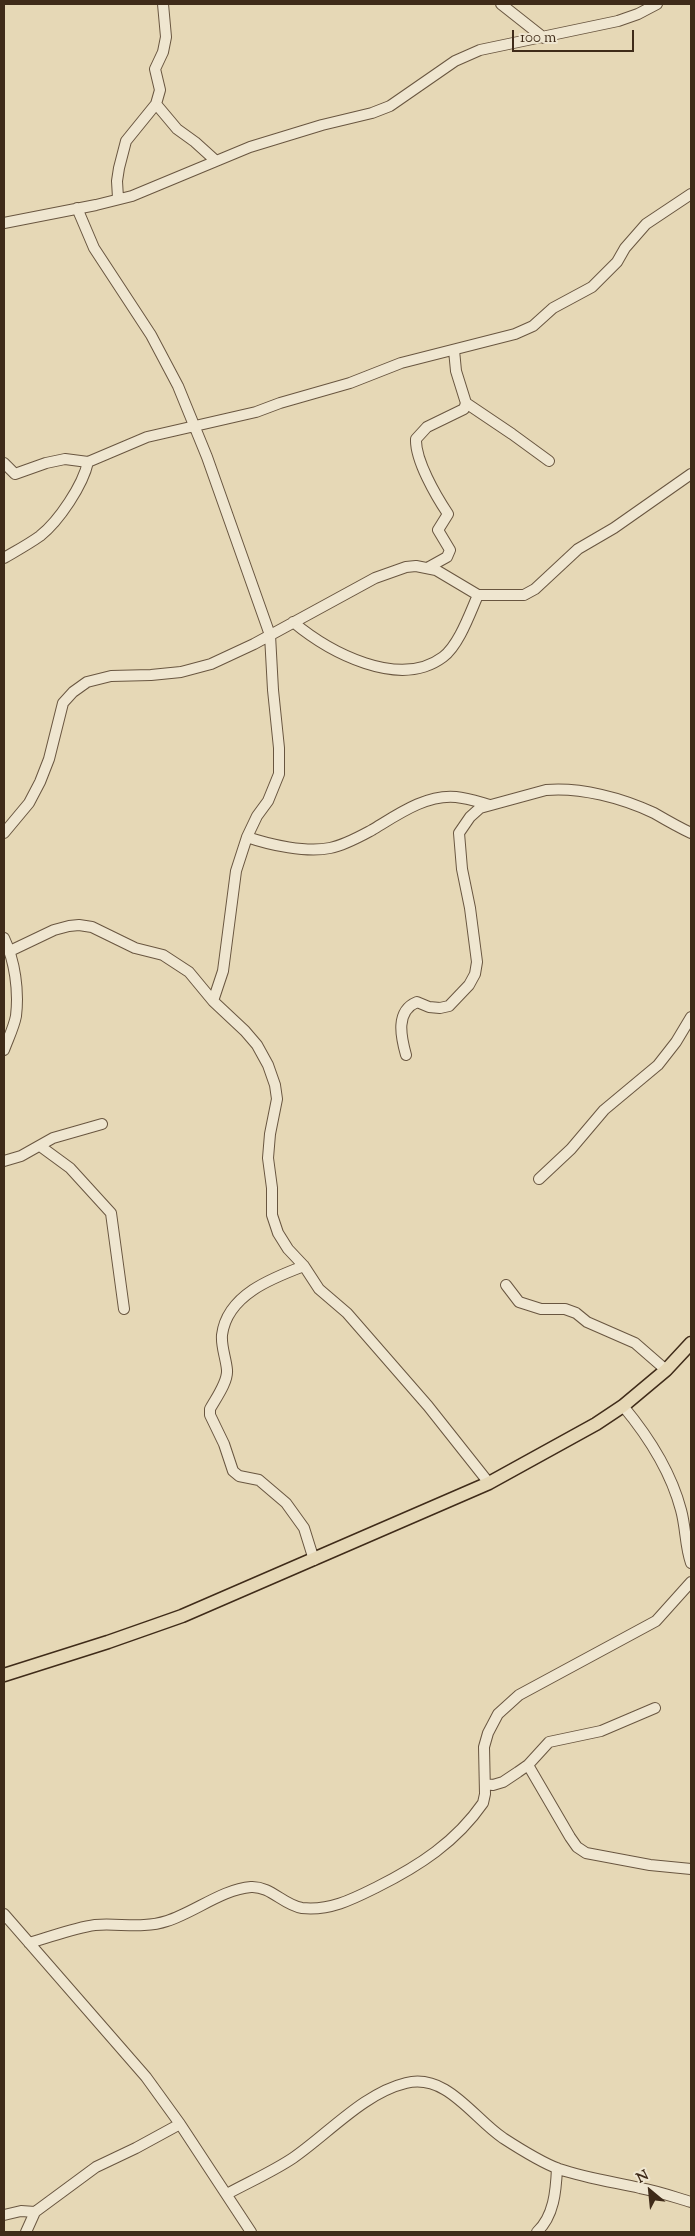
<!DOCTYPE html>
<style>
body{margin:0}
#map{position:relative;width:695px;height:2236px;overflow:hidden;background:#e6d8b6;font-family:"Sorts Mill Goudy",serif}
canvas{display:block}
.frame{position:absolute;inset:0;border:5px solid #3f2b19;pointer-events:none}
.north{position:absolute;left:625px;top:2166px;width:50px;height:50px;-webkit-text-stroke:4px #efe6d0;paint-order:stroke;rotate:332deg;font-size:14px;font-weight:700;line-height:20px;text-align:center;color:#3f2b19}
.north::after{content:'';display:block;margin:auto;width:18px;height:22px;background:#3f2b19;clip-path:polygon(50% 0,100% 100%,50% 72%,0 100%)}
.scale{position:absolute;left:512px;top:30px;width:122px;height:22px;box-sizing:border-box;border:2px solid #3f2b19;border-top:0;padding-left:6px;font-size:15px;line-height:18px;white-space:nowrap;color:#3f2b19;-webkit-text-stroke:4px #efe6d0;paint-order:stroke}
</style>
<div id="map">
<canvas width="695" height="2236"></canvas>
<div class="frame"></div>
<div class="north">N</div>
<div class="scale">100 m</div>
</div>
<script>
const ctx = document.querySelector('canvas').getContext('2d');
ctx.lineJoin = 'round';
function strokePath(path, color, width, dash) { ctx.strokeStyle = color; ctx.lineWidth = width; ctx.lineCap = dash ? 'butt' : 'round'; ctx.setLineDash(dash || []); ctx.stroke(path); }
const minor = new Path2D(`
 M 501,4 L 544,38
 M 156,104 L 177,129 L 195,142 L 216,161
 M 118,198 L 117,181 L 119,168 L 126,141 L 156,104 L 160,90 L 155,69 L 163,52 L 166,37 L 163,4
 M 77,208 L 94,248 L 151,335 L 178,386 L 207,457 L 270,635 L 273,690 L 279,748 L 279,774 L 268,801 L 257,816 L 247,837 L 236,871 L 223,971 L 213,1001
 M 4,223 L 96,205 L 132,196 L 250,147 L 322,125 L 372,113 L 390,106 L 455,61 L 480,50 L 618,21 L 638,14 L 657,4
 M 454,350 L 456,371 L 466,403 L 512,434 L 549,461
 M 4,463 L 15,474 L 46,463 L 65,459 L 88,462 L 147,437 L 256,412 L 280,403 L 350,383 L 401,363 L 515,334 L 533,326 L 553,308 L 592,287 L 617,262 L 625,248 L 646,224 L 691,194
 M 4,558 C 16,551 29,544 40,536 C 59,521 83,485 88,462
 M 429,567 L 447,557 L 450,550 L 438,530 L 448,514 C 436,496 415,460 416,439 L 427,427 L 464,409 L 466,403
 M 293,622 C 329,652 399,690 443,657 C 459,645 470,613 478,595
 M 4,833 L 29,803 L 40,782 L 49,759 L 63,703 L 73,692 L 87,682 L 111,676 L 151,675 L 181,672 L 211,664 L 254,644 L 375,578 L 406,567 L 416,566 L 436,570 L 478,595 L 524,595 L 535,589 L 578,549 L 614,528 L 691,474
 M 247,837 C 270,845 307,853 330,848 C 345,845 359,837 372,830 C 397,815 426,794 456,797 C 467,798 479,802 490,805
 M 4,938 C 15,961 19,991 16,1016 C 14,1027 8,1039 4,1050
 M 10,951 L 54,930 L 69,926 L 79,925 L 92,927 L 135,948 L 163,955 L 189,972 L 213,1001 L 245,1031 L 257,1045 L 268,1065 L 275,1085 L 277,1099 L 270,1134 L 268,1158 L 272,1188 L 272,1215 L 278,1233 L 288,1249 L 304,1266 L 319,1289 L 347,1313 L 428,1406 L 489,1483
 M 406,1055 C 401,1037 395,1011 417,1002 L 429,1007 L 440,1008 L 449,1006 L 469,985 L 475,974 L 477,962 L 470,908 L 462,869 L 459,833 L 470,817 L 480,808 L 546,790 C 581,787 622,798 654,813 C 666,820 678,827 691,833
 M 40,1146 L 70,1168 L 111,1213 L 124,1309
 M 4,1161 L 21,1156 L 53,1138 L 102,1124
 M 539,1179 L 571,1149 L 604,1110 L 658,1065 L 676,1042 L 691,1017
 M 304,1266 C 272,1278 227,1295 222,1335 C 221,1347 226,1358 227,1370 C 228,1382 216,1398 210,1409 L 210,1415 L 224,1444 L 233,1471 L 239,1476 L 259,1480 L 286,1503 L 304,1528 L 314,1560
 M 506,1285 L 519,1302 L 541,1309 L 565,1309 L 576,1313 L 587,1322 L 635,1343 L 666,1370
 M 623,1406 C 648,1436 671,1472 681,1510 C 686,1528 685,1546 691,1563
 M 528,1765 L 570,1837 L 577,1847 L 586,1853 L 650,1865 L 691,1869
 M 485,1784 L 493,1785 L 503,1782 L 518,1772 L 528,1765 L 549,1742 L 601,1731 L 655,1708
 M 4,1914 L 146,2077 L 180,2124 L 251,2232
 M 29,1943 C 51,1937 73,1928 95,1925 C 119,1923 143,1929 167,1921 C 193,1913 223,1889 251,1887 C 271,1886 283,1905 302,1908 C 330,1911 353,1899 377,1887 C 419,1866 456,1842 483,1803 L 485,1794 L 484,1747 L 488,1733 L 498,1714 L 519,1695 L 656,1621 L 691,1582
 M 227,2194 C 249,2182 272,2172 293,2158 C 328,2134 364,2093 406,2083 C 447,2073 473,2118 503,2138 C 520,2149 540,2162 559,2169 C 586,2178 613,2182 640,2188 C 657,2191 674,2197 691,2202
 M 4,2215 L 21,2211 L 35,2212
 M 26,2232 L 35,2212 L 96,2167 L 136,2148 L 180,2124
 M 537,2232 C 554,2216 556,2191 557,2168`);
const major = new Path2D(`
 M 4,1675 L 108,1642 L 182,1616 L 489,1483 L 596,1424 L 623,1406 L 666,1370 L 691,1343`);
strokePath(minor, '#695640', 12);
strokePath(major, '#3f2b19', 15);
strokePath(minor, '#efe6d0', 10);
strokePath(major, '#e6d8b6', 12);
</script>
